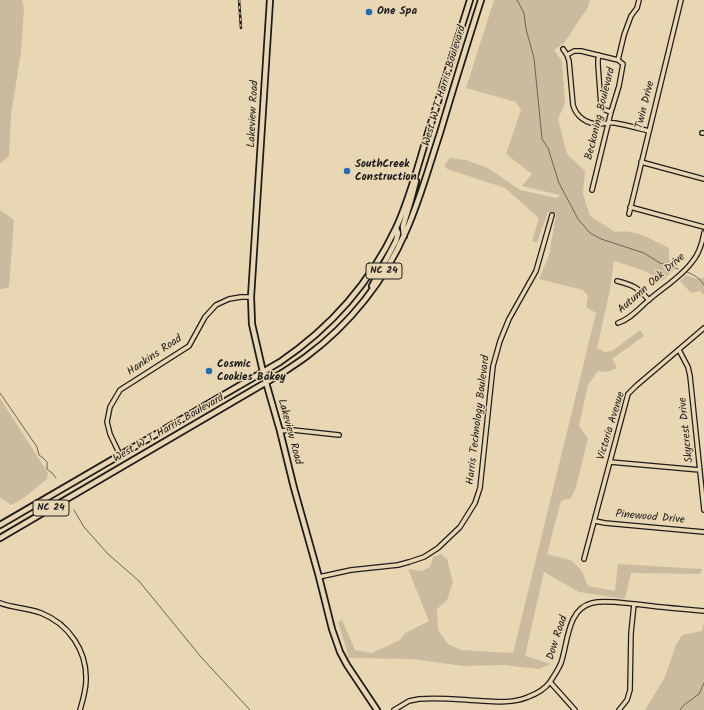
<!DOCTYPE html>
<style>
body{margin:0}
canvas{display:block;background:#e9d7b4}
</style>
<canvas width="704" height="710"></canvas>
<script>
const ctx = document.querySelector('canvas').getContext('2d');
ctx.lineJoin = 'round';
function fillPath(path, color) { ctx.fillStyle = color; ctx.fill(path, 'evenodd'); }
function strokePath(path, color, width, dash) { ctx.strokeStyle = color; ctx.lineWidth = width; ctx.lineCap = dash ? 'butt' : 'round'; ctx.setLineDash(dash || []); ctx.stroke(path); }
function label(font, color, halo, rows, align = 'center') {
  ctx.font = font + ' Kalam,sans-serif'; ctx.lineWidth = 3; ctx.setLineDash([]); ctx.textBaseline = 'middle'; ctx.strokeStyle = halo; ctx.fillStyle = color; for (const [text, x, y, turn = 0] of rows) {
    ctx.save(); ctx.translate(x, y); ctx.rotate((+turn || 0) * Math.PI / 180); ctx.textAlign = isNaN(turn) ? turn : align; if (halo) ctx.strokeText(text, 0, 0); ctx.fillText(text, 0, 0); ctx.restore();
  }
}
const green = new Path2D(`
 M 0,0 L 22,0 L 24,8 L 21,52 L 11,115 L 9,156 L 1,163 L 0,163 Z
 M 494,0 L 590,0 L 588,7 L 564,43 L 554,50 L 562,61 L 565,103 L 558,119 L 567,154 L 585,171 L 583,194 L 590,216 L 615,232 C 635,228 652,240 669,248 L 669,260 L 678,266 L 662,281 L 645,271 L 614,261 L 610,290 L 597,348 L 605,352 L 612,351 L 640,330 L 644,336 L 612,359 L 617,368 L 607,372 L 598,371 L 588,385 L 579,426 L 588,438 L 576,487 L 571,498 L 561,501 L 547,554 L 571,560 L 582,571 L 588,586 L 615,591 L 618,564 L 702,569 L 700,574 L 631,573 L 625,599 L 579,592 L 544,572 L 525,656 L 551,664 L 539,669 L 503,665 L 463,666 L 412,659 L 349,658 L 338,622 L 342,620 L 355,650 L 372,653 L 400,640 L 405,633 L 429,621 L 408,569 L 422,571 L 430,567 L 433,557 L 441,554 L 447,559 L 453,582 L 447,600 L 437,609 L 438,630 L 448,644 L 461,650 L 513,653 L 596,313 L 586,307 L 588,296 L 583,290 L 539,279 L 549,255 L 556,214 L 548,212 L 537,243 L 532,241 L 539,218 L 505,188 L 447,169 L 444,165 L 450,158 L 466,160 L 488,168 L 520,190 L 557,198 L 560,195 L 522,186 L 532,174 L 506,154 L 521,110 L 516,102 L 466,88 Z
 M 0,210 L 14,220 L 9,287 L 3,289 L 0,289 Z
 M 686,275 L 696,279 L 704,278 L 704,295 L 700,291 L 691,293 L 680,281 Z
 M 0,398 L 48,473 L 47,479 L 24,498 L 11,505 L 0,497 Z
 M 704,621 L 704,710 L 645,710 L 665,677 L 676,645 L 682,635 L 702,631 Z`);
const stream = new Path2D(`
 M 517,0 L 524,13 L 526,29 L 534,58 L 542,139 L 548,148 L 559,183 L 578,219 L 590,233 L 601,239 L 644,253 L 660,263 L 678,269
 M 687,272 C 694,275 700,278 704,285
 M 0,393 L 37,447 L 39,455 L 43,458 L 47,462 L 47,469 L 52,473 L 56,478
 M 74,510 L 84,527 L 108,554 L 139,581 L 201,657 L 250,710
 M 680,710 L 684,705 L 699,694 L 704,683`);
const minor = new Path2D(`
 M 563,49 L 567,55 L 569,61 L 573,105 C 576,116 586,124 599,124 C 604,124 609,122 615,123 C 626,125 637,128 649,131
 M 567,55 L 574,51 L 581,51 L 618,60
 M 599,55 L 598,60 L 598,65 L 601,106 C 603,110 607,111 611,112
 M 702,133 L 704,133
 M 641,162 L 704,179
 M 592,190 L 611,112 L 619,86 L 623,64 L 618,60 L 624,35 L 631,16 L 637,8 L 639,0
 M 630,207 L 704,227
 M 629,214 L 681,0
 M 617,281 C 633,285 637,287 649,300
 M 618,323 C 631,319 640,307 650,299 C 664,287 681,277 692,262 C 699,254 702,244 704,233
 M 679,350 L 688,367 L 690,376 L 704,510
 M 280,431 L 293,430 L 339,435
 M 120,455 L 110,434 L 107,422 L 110,407 L 120,390 L 189,346 L 205,317 L 216,305 L 229,299 L 241,297 L 251,297
 M 610,462 L 700,470
 M 595,521 L 605,523 L 704,532
 M 584,559 L 628,394 L 636,386 L 704,328
 M 319,577 L 351,570 L 398,565 L 409,562 L 424,557 L 438,548 L 460,527 L 475,503 L 480,488 L 493,366 L 500,341 L 509,319 L 536,271 L 552,215
 M 0,603 C 13,608 28,608 41,613 C 69,624 87,651 86,680 C 86,690 83,700 80,710
 M 550,682 L 575,710
 M 394,710 L 409,701 L 419,699 C 440,697 462,700 483,701 C 498,702 514,703 528,697 C 536,694 545,689 550,682 C 554,676 558,670 561,663 C 568,643 567,609 592,603 C 605,600 622,603 635,604 C 658,607 681,609 704,611
 M 619,710 L 627,700 L 630,690 L 631,633 L 634,604`);
const major = new Path2D(`
 M 270,0 L 251,297 L 252,324 L 263,372 L 280,431 L 294,488 L 319,577 L 332,629 L 340,652 L 347,665 L 377,710
 M 404,236 L 403,226 L 411,200 L 416,181
 M 372,286 L 396,241 L 398,233 L 396,228
 M 0,525 L 280,362 C 330,328 370,283 396,228 C 410,198 418,165 428,133 C 442,89 456,45 470,0
 M 0,538 L 282,373 C 291,367 299,362 307,356 C 350,324 385,280 406,231 C 420,200 429,166 440,133 C 453,89 467,44 481,0`);
const rail = new Path2D(`
 M 239,0 L 241,28`);
const markers = [
 [369,12,4,"#1f6fb2"],
 [347,171,4,"#1f6fb2"],
 [209,371,4,"#1f6fb2"]
];
const shields = [
 [384,271,36],
 [51,508,36]
];
const shieldNames = [
 ["NC 24",384,271],
 ["NC 24",51,508]
];
const poiNames = [
 ["One Spa",377,12],
 ["SouthCreek",355,165],
 ["Construction",355,178],
 ["Cosmic",217,365],
 ["Cookies Bakey",217,378]
];
const streetNames = [
 ["West W T Harris Boulevard",445,86,-73],
 ["Twin Drive",646,105,-76],
 ["Lakeview Road",254,114,-87],
 ["Beckoning Boulevard",601,114,-76],
 ["Autumn Oak Drive",652,284,-41],
 ["Hankins Road",155,356,-34],
 ["Harris Technology Boulevard",479,420,-83],
 ["Victoria Avenue",612,426,-73],
 ["West W T Harris Boulevard",169,429,-30],
 ["Skycrest Drive",687,430,-96],
 ["Lakeview Road",289,432,75],
 ["Pinewood Drive",650,518,5],
 ["Dow Road",558,638,-72]
];
fillPath(green, '#cbbb9e');
strokePath(stream, '#6a6356', 1);
strokePath(minor, '#1c1c1c', 6);
strokePath(major, '#1c1c1c', 8);
strokePath(minor, '#e9d7b4', 3.5);
strokePath(major, '#e9d7b4', 4.5);
strokePath(rail, '#1c1c1c', 2.5);
strokePath(rail, '#e9d7b4', 1, [3]);
for (const [x, y, r, color] of markers) { const dot = new Path2D(); dot.arc(x, y, r, 0, 2 * Math.PI); ctx.fillStyle = color; ctx.fill(dot); strokePath(dot, '#e9d7b4', 1.5); }
for (const [x, y, w] of shields) { const box = new Path2D(); box.roundRect(x - w / 2, y - 8, w, 16, 3); ctx.fillStyle = '#e9d7b4'; ctx.fill(box); strokePath(box, '#1c1c1c', 1); }
label('bold 10px', '#1c1c1c', null, shieldNames);
label('bold 11px', '#1c1c1c', '#e9d7b4', poiNames, 'left');
label('11px', '#1c1c1c', '#e9d7b4', streetNames);
</script>
